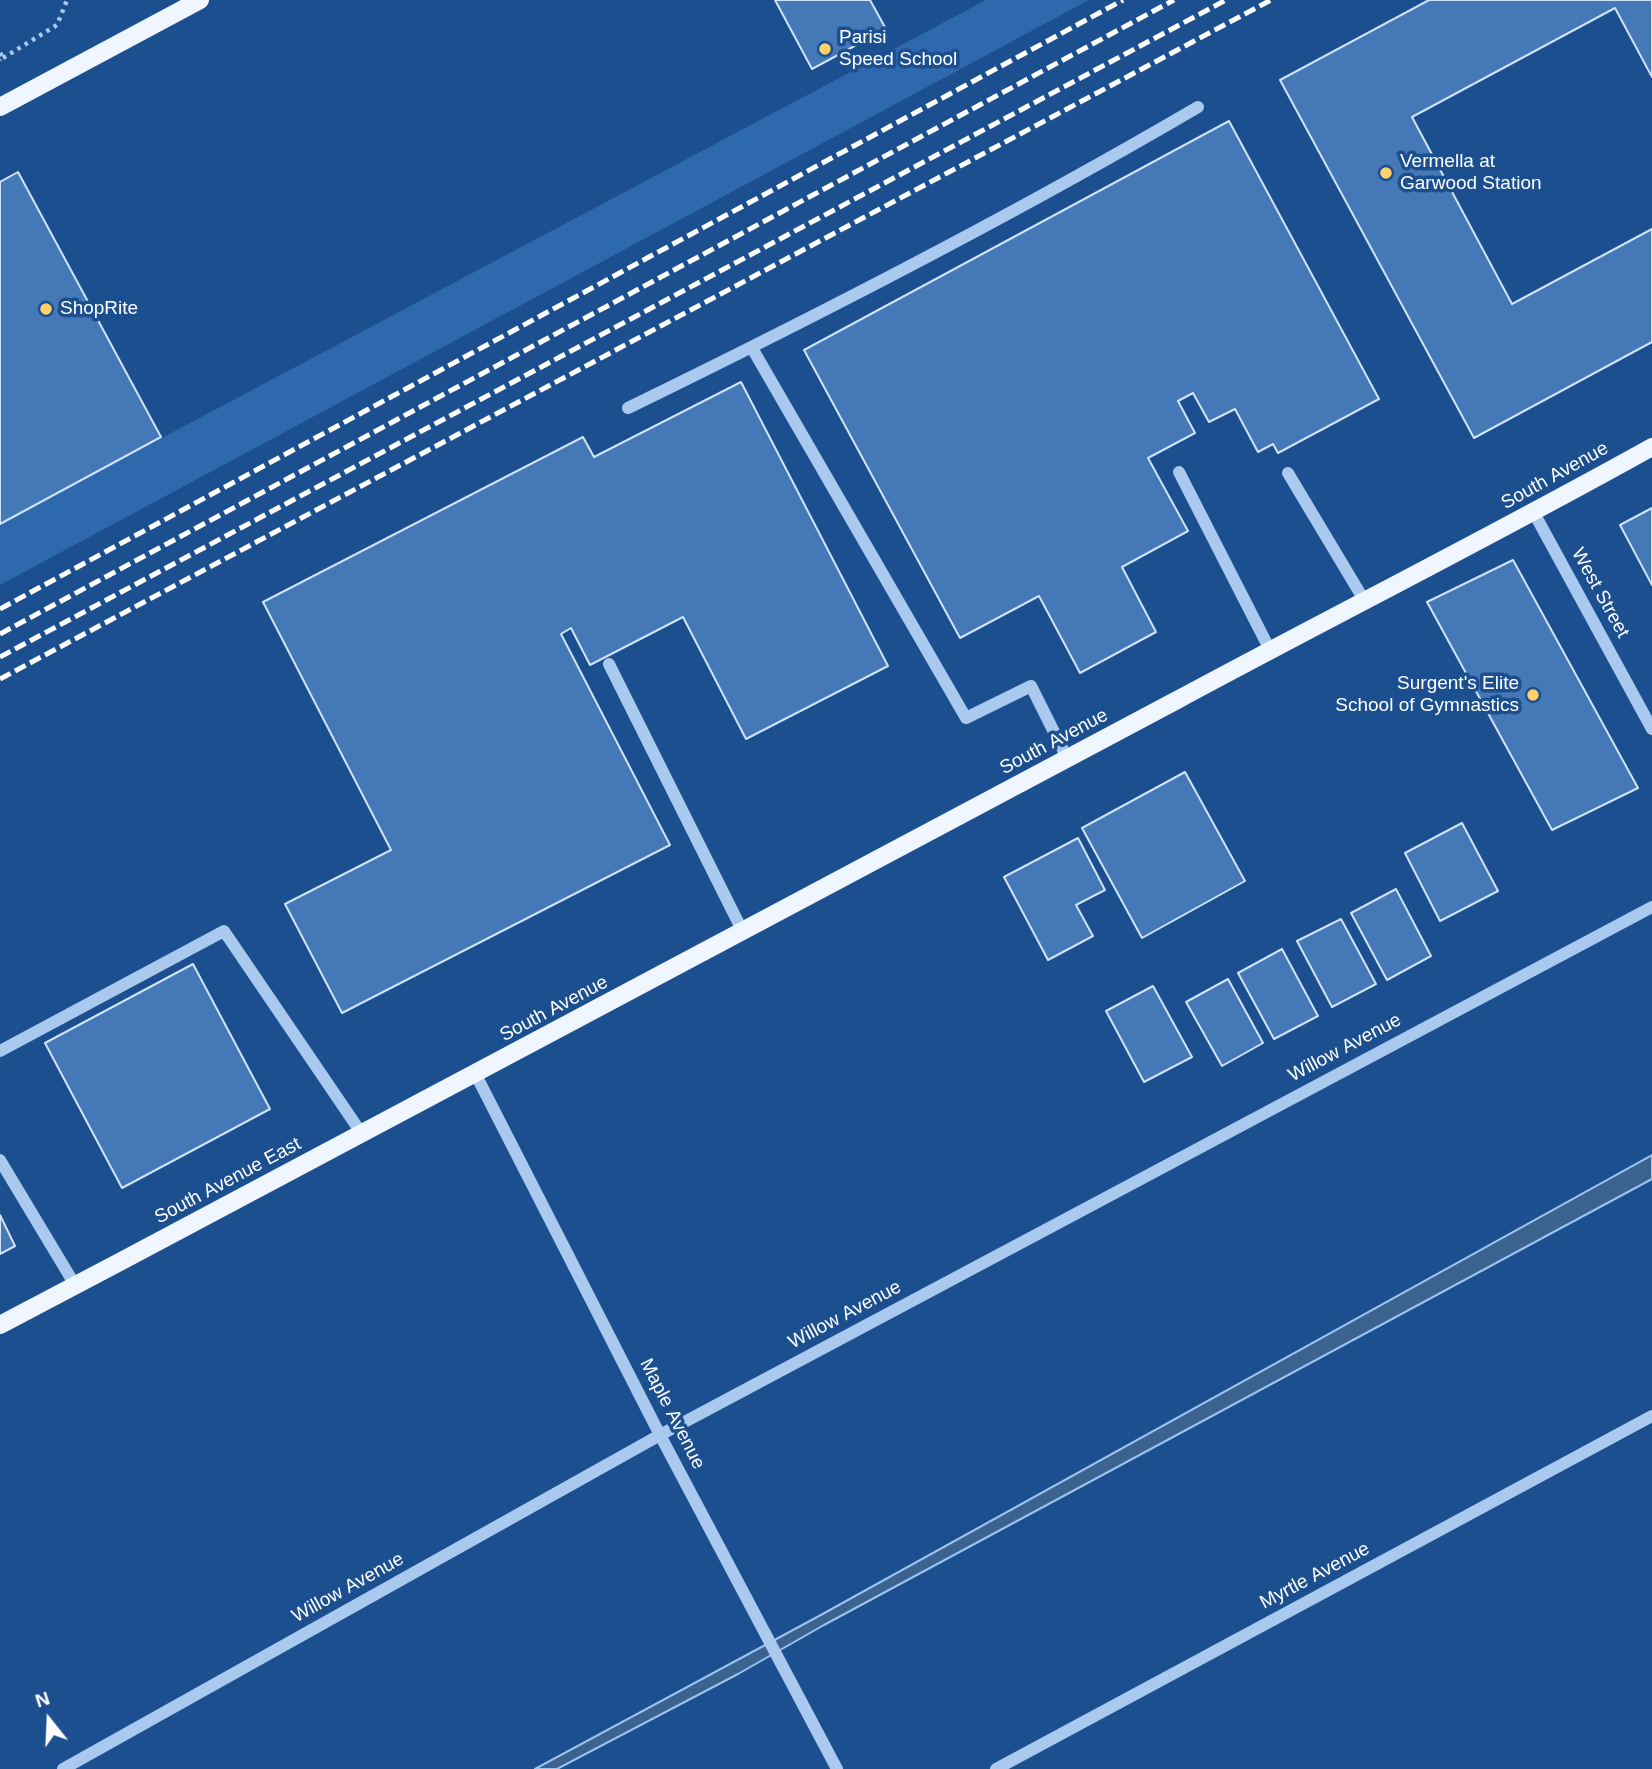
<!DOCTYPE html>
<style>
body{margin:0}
#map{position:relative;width:1652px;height:1769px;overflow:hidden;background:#1b4f8f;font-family:Arial,sans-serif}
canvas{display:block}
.north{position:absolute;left:14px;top:1685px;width:70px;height:70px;-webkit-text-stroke:5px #1b4f8f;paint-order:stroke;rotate:342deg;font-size:19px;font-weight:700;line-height:28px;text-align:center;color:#fff}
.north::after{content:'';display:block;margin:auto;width:24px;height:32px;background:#fff;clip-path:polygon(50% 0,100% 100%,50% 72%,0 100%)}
</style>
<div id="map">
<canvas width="1652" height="1769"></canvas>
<div class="north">N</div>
</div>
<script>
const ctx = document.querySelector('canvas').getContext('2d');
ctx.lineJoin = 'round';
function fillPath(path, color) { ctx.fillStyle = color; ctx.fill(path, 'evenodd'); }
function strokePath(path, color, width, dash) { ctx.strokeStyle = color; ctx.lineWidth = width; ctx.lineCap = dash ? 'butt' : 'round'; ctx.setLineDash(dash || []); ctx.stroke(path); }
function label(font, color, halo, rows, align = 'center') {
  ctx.font = font + ' Arial,sans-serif'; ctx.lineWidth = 7; ctx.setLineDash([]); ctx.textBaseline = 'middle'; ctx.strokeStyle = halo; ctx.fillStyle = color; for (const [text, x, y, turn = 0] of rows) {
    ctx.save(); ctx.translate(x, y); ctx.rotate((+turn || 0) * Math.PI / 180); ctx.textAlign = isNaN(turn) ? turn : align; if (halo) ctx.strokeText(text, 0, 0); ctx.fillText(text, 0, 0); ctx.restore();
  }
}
const green = new Path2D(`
 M 986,0 L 1089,0 L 0,585 L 0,524 Z`);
const water = new Path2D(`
 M 1652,1155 L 1652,1179 L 824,1625 L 738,1674 L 557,1769 L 535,1769 L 819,1616 Z`);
const building = new Path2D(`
 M 775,0 L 870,0 L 886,29 L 812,69 Z
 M 1429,0 L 1652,0 L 1652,77 L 1615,8 L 1412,117 L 1512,304 L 1652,229 L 1652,342 L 1474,438 L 1280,80 Z
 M 1229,121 L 1379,399 L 1278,453 L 1273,444 L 1258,452 L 1235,409 L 1209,422 L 1193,393 L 1178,401 L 1195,433 L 1148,458 L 1188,531 L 1122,567 L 1156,632 L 1080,673 L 1039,596 L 960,638 L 804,350 Z
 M 18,172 L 161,437 L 0,524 L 0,182 Z
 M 741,382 L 888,666 L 746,739 L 683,617 L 590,665 L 571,628 L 561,634 L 670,845 L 342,1013 L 285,904 L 391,850 L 263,602 L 583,437 L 594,457 Z
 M 1652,508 L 1652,585 L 1620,525 Z
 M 1513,560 L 1638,788 L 1552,830 L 1427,602 Z
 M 1185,772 L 1245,881 L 1142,938 L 1082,828 Z
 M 1462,823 L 1498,891 L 1440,921 L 1405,853 Z
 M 1078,838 L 1105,890 L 1076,905 L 1093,936 L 1048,960 L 1004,877 Z
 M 1396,889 L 1431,956 L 1387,980 L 1351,913 Z
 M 1341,919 L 1376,984 L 1332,1007 L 1297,941 Z
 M 1282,949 L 1318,1016 L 1274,1039 L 1238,973 Z
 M 193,964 L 270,1109 L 122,1188 L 45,1043 Z
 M 1228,979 L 1263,1043 L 1222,1066 L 1186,1002 Z
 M 1153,986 L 1192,1057 L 1144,1082 L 1106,1011 Z
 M 0,1215 L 15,1246 L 0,1254 Z`);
const path = new Path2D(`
 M 0,53 L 3,58 L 0,60
 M 3,58 L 57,25 L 67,0`);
const minor = new Path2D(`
 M 752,348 L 966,718 L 1031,686 L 1067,758
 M 628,408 C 821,314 1012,216 1198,107
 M 1179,472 L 1270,650
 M 1288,473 L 1364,600
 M 1534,513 L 1652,729
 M 609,664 L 743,932
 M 0,1051 L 224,931 L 362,1134
 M 476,1075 L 660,1435 L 837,1769
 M 0,1160 L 75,1285
 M 63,1769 L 660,1435 L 1652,907
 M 996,1769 L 1652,1416`);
const major = new Path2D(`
 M 0,107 L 200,0
 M 0,1325 C 394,1118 787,909 1179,699 C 1337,614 1496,534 1652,447`);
const rail = new Path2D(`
 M 0,609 L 1123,0
 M 0,634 L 1174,0
 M 0,657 L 1226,0
 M 0,679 L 1271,0`);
const markers = [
 [825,49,7,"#ffd166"],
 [1386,173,7,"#ffd166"],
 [46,309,7,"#ffd166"],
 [1533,695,7,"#ffd166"]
];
const poiNames = [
 ["Parisi",839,38],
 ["Speed School",839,60],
 ["Vermella at",1400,162],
 ["Garwood Station",1400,184],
 ["ShopRite",60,309],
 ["Surgent's Elite",1519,684,"right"],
 ["School of Gymnastics",1519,706,"right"]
];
const streetNames = [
 ["South Avenue",1555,476,-29],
 ["West Street",1600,593,61],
 ["South Avenue",1054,742,-28],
 ["South Avenue",554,1009,-28],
 ["Willow Avenue",1345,1048,-28],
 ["South Avenue East",228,1181,-28],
 ["Willow Avenue",845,1315,-28],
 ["Maple Avenue",672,1414,63],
 ["Myrtle Avenue",1315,1576,-28],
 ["Willow Avenue",348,1588,-29]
];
fillPath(green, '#2e69ad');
fillPath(water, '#3c6290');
strokePath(water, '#9cc4f0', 2);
fillPath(building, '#4478b7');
strokePath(building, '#cfe3fa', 2);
strokePath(path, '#a9c9ee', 4.5, [3.5, 5]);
strokePath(minor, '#a9c9ee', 12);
strokePath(major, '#f0f6ff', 18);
strokePath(rail, '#fff', 5, [12, 5]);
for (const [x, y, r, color] of markers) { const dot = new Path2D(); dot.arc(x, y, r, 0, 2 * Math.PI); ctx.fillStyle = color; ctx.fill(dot); strokePath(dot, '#1b4f8f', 2.5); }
label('19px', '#fff', '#1b4f8f', poiNames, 'left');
label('19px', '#fff', '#1b4f8f', streetNames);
</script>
